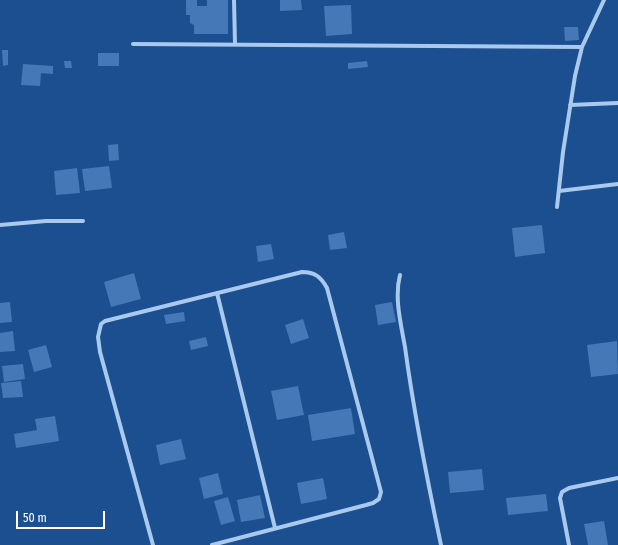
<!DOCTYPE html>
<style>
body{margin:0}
#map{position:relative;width:618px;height:545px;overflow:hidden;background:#1b4f8f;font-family:"Fira Sans Condensed",sans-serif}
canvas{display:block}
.scale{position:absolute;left:16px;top:511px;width:89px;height:18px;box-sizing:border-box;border:2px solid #fff;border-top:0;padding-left:5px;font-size:12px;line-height:14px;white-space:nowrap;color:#fff;-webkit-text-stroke:3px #1b4f8f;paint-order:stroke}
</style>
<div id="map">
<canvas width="618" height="545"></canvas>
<div class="scale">50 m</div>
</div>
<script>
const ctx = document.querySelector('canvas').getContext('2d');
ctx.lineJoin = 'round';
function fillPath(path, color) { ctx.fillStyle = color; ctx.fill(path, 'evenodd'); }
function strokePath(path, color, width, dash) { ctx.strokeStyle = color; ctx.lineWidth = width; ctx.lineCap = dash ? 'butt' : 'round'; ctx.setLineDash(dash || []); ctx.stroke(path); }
const building = new Path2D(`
 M 186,0 L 197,0 L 197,6 L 207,6 L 207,0 L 228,0 L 228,34 L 194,34 L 194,25 L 190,23 L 190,15 L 186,15 Z
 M 280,0 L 301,0 L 302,10 L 280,11 Z
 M 351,5 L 352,34 L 326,36 L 324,6 Z
 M 564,27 L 578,27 L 579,40 L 565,41 Z
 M 2,50 L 8,50 L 8,65 L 3,66 Z
 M 98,53 L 119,53 L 119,66 L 98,66 Z
 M 64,61 L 71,61 L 72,68 L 65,68 Z
 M 367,61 L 368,67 L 348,69 L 348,63 Z
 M 23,64 L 53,66 L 53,74 L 41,73 L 40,86 L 21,85 Z
 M 118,144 L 119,160 L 109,161 L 108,145 Z
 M 109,166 L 112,188 L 85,191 L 82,169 Z
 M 77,168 L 80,193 L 56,195 L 54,171 Z
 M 542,225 L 545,253 L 515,257 L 512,228 Z
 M 344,232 L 347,248 L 330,250 L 328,235 Z
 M 271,244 L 274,259 L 258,262 L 256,246 Z
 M 134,273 L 141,299 L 111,307 L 104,282 Z
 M 10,302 L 12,322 L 0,323 L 0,303 Z
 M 392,302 L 396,322 L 378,325 L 375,305 Z
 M 184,312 L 185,321 L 166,324 L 164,315 Z
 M 303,319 L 309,338 L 291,344 L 285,325 Z
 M 13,331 L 15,351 L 0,352 L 0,333 Z
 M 206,337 L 208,346 L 191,350 L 189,341 Z
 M 617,341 L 618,374 L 591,377 L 587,345 Z
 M 46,345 L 52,367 L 34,372 L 28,350 Z
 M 23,364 L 25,379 L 4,382 L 2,366 Z
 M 21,381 L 23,397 L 3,398 L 1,383 Z
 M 298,386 L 304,415 L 277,420 L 271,391 Z
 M 351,408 L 355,434 L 312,441 L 308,415 Z
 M 55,416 L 59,441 L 16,448 L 14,434 L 37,430 L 35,419 Z
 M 181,439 L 186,459 L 160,465 L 156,445 Z
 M 482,469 L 484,490 L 450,493 L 448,472 Z
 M 218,473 L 223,494 L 204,499 L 199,478 Z
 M 323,478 L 327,499 L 301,504 L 297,483 Z
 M 546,494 L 548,511 L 508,515 L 506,498 Z
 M 260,495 L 265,518 L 241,522 L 237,500 Z
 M 228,497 L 235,521 L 221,525 L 214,501 Z
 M 604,521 L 608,545 L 588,545 L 584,524 Z`);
const street = new Path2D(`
 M 234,0 L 235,44
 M 133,44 L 582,47
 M 570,105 L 618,103
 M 559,191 L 618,184
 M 557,207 L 563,152 L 575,76 L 582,47 L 604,0
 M 0,225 L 46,221 L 83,221
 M 400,275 C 394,298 401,324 405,347 C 414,414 427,479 441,545
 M 217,293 L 275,528
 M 153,545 L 100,352 L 98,337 L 101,324 L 105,321 L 302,272 C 315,272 321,277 327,288 L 381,492 L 379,499 L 373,503 L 366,505 L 212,545
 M 569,545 L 560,498 L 562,492 L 569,488 L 618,478`);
fillPath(building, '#4478b7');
strokePath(street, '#a9c9ee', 4);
</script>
